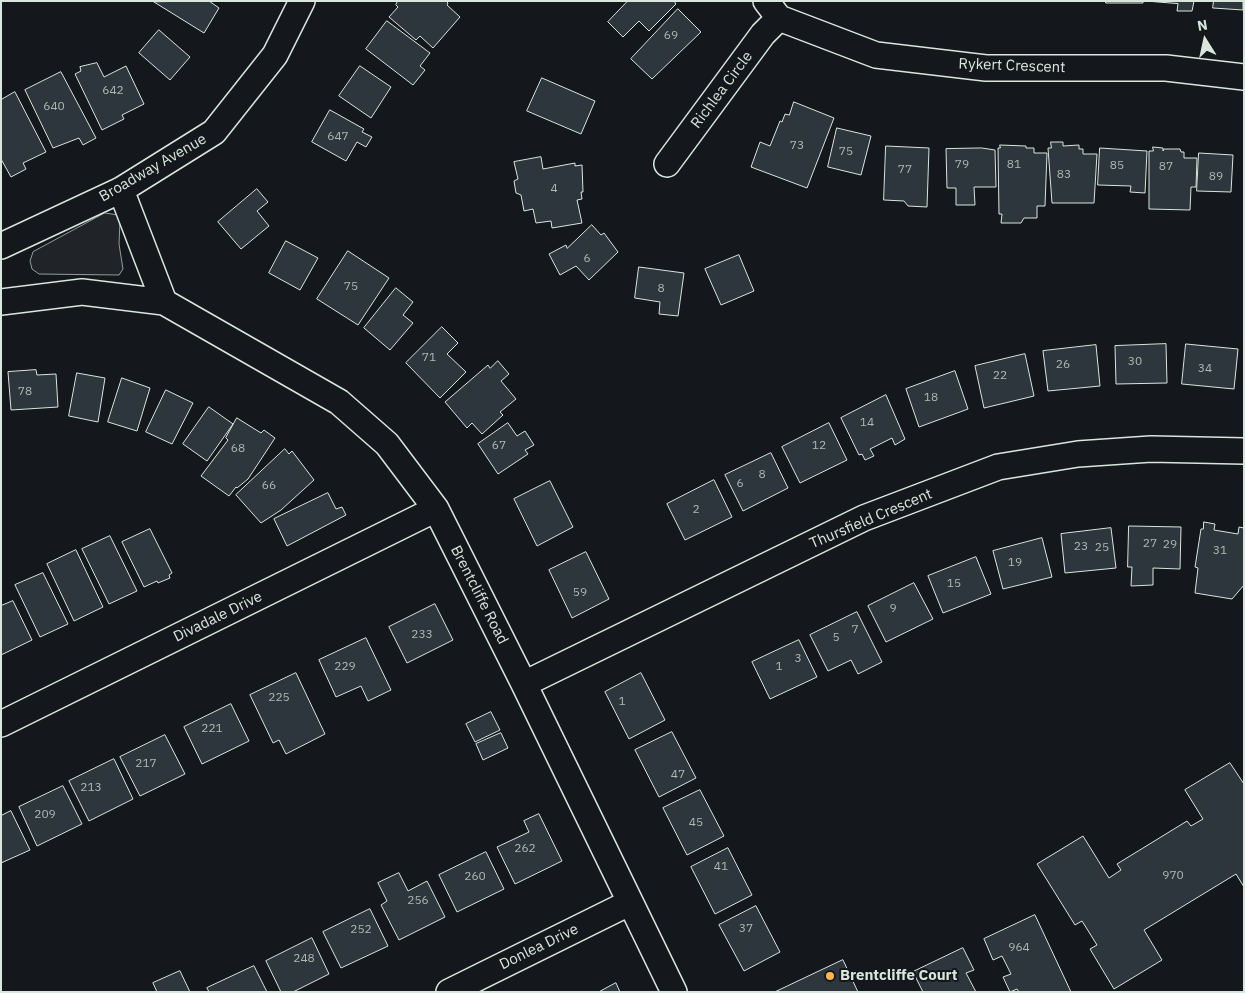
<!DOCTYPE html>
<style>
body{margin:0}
#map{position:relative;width:1245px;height:993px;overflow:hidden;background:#14181c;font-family:"IBM Plex Sans",sans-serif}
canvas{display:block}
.frame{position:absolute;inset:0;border:2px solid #d8e6dc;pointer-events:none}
.north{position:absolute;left:1180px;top:15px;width:50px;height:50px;-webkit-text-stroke:4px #14181c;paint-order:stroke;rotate:350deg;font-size:14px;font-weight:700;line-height:20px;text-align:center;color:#d8e6dc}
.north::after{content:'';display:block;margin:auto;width:18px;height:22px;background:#d8e6dc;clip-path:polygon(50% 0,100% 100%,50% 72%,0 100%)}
</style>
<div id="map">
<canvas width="1245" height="993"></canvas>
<div class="frame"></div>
<div class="north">N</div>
</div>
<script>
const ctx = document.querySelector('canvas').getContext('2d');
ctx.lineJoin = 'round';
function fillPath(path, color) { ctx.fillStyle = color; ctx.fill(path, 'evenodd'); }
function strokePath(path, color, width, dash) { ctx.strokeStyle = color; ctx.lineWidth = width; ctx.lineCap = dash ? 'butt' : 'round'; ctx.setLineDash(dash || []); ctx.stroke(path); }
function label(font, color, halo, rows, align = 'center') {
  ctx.font = font + ' "IBM Plex Sans",sans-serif'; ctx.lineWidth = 4; ctx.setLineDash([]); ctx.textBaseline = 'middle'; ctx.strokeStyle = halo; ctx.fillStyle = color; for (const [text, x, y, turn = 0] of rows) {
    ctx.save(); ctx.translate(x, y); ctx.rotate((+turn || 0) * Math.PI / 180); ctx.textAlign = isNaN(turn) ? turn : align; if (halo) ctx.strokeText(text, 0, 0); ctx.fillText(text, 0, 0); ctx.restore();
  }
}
const green = new Path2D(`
 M 105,213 L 118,215 L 120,220 L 119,244 L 123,269 L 119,275 L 39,274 L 32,269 L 30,261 L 33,252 Z`);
const building = new Path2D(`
 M 209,1 L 219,8 L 204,33 L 154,2 Z
 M 398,1 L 446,1 L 448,3 L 447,5 L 460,17 L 433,48 L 420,36 L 416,40 L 389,17 L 398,7 L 396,5 Z
 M 628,1 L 674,1 L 676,4 L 649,31 L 639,21 L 623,37 L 608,22 Z
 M 1106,1 L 1143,1 L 1143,3 L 1106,3 Z
 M 1146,1 L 1194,1 L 1192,11 L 1177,11 L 1178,4 Z
 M 1214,1 L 1243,1 L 1243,10 L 1213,8 Z
 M 678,9 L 701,32 L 652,79 L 631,59 Z
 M 387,21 L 430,53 L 420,66 L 425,70 L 413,85 L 366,49 Z
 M 159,30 L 190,57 L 170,80 L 139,53 Z
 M 97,63 L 104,77 L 126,66 L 144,104 L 122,115 L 124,119 L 102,130 L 75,74 L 81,71 L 80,67 Z
 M 360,66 L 391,87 L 371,118 L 339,96 Z
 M 61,72 L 96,138 L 83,145 L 79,138 L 53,148 L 25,90 Z
 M 542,78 L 595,101 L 581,134 L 527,111 Z
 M 15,92 L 46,152 L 23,163 L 26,169 L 11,177 L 1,159 L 1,100 Z
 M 794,102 L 834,118 L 807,188 L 751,167 L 760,142 L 770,146 L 780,121 L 782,122 L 785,114 L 789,115 Z
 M 330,110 L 364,129 L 362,132 L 372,137 L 366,147 L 357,142 L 346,161 L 312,142 Z
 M 837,128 L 871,136 L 861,175 L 828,167 Z
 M 1051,142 L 1063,142 L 1063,146 L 1079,145 L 1079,149 L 1083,149 L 1083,154 L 1097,154 L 1094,203 L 1052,203 L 1048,148 L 1051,148 Z
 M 1000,145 L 1026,146 L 1026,148 L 1034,148 L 1034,153 L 1047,153 L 1045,206 L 1037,206 L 1037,218 L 1024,218 L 1021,223 L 1001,223 L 1002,214 L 999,214 L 998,148 L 1000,148 Z
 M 886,146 L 929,148 L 927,207 L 908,206 L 904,201 L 884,200 Z
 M 1153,147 L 1163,148 L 1163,151 L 1164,149 L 1180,149 L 1181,152 L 1184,152 L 1184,158 L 1197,158 L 1196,187 L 1191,187 L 1190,210 L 1149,209 L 1149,151 L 1153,151 Z
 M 982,148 L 995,150 L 996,187 L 974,187 L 975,205 L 956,205 L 956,188 L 947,188 L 946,149 Z
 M 1100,148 L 1147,151 L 1145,193 L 1130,192 L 1131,186 L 1098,185 Z
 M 1199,153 L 1233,155 L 1231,192 L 1197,191 Z
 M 541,157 L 543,169 L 575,163 L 575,166 L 582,165 L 583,192 L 581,192 L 582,199 L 577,200 L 582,223 L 552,228 L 551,221 L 536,223 L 533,209 L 524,211 L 521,195 L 516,193 L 514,181 L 518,179 L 514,162 Z
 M 257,189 L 268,202 L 257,211 L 269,226 L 241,249 L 218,222 Z
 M 592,225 L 601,235 L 604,233 L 618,252 L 589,280 L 576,266 L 560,275 L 549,254 L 566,245 L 567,248 Z
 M 286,241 L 318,258 L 300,290 L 269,273 Z
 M 348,251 L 389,278 L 358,325 L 317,299 Z
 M 739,255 L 754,291 L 721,305 L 705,269 Z
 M 639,267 L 684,273 L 678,316 L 659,314 L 660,302 L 635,298 Z
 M 396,288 L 413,302 L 403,315 L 413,323 L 390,350 L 364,328 Z
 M 442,327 L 458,343 L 447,354 L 466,372 L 440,398 L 406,363 Z
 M 1166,344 L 1167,383 L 1116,384 L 1115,346 Z
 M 1186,344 L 1238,349 L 1234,389 L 1182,384 Z
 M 1096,345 L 1100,386 L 1048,391 L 1043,351 Z
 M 1025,354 L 1034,396 L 984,408 L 975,366 Z
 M 498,361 L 509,374 L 501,381 L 516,399 L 500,412 L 503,415 L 482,434 L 472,423 L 467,428 L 445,402 L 488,365 L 490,368 Z
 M 36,370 L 37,375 L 56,374 L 58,407 L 11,410 L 8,372 Z
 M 955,371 L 968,409 L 919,427 L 906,389 Z
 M 77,373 L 105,378 L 98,422 L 69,416 Z
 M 122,378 L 150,388 L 137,431 L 108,422 Z
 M 166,390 L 193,403 L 172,444 L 146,432 Z
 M 886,395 L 905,439 L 895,445 L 892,438 L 870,449 L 874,456 L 865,460 L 862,454 L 859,455 L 841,418 Z
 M 209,407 L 233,424 L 207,461 L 183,444 Z
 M 237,418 L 261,433 L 264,430 L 275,438 L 248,479 L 237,488 L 236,487 L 229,496 L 201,476 L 228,440 L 226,438 Z
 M 508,423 L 517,436 L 525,431 L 534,445 L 525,450 L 528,454 L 498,474 L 478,444 Z
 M 829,423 L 847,460 L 800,483 L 782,447 Z
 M 285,449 L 289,454 L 292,451 L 314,480 L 281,510 L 261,523 L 236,495 Z
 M 771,453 L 788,488 L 743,511 L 725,475 Z
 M 714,480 L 732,517 L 685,540 L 667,504 Z
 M 550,481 L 573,527 L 537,546 L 514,499 Z
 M 328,493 L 336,509 L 342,507 L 346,515 L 287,546 L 274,519 Z
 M 1204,522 L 1215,524 L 1214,530 L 1238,534 L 1239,527 L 1244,528 L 1244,585 L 1232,599 L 1195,593 L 1198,568 L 1195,567 L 1201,529 L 1203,529 Z
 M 1129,526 L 1181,527 L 1180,569 L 1153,568 L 1153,585 L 1131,586 L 1132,567 L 1128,567 Z
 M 1111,528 L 1116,568 L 1065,573 L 1061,534 Z
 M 150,529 L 172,573 L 169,575 L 170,578 L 158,583 L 157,581 L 144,587 L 122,542 Z
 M 110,536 L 137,591 L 109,604 L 82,549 Z
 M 1042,538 L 1052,577 L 1003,589 L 993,551 Z
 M 76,550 L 103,607 L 74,621 L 47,564 Z
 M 586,552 L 609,599 L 572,618 L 549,570 Z
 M 976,557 L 991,594 L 943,613 L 928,576 Z
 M 43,573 L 68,624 L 40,637 L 15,585 Z
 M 914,583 L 933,619 L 886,642 L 868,606 Z
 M 13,601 L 32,640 L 1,655 L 1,606 Z
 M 435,604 L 453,640 L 407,663 L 389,627 Z
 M 857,612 L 882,662 L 858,674 L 851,660 L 828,671 L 810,635 Z
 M 366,638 L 391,690 L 368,701 L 361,686 L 336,697 L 319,660 Z
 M 799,640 L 817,677 L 770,699 L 752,662 Z
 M 296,673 L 325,734 L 286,754 L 279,740 L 273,743 L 250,695 Z
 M 641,673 L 665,720 L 629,739 L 605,692 Z
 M 231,704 L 249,741 L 202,764 L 184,727 Z
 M 491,712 L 500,730 L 475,742 L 466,724 Z
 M 672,732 L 696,778 L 659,797 L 635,750 Z
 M 501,733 L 508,748 L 483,760 L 476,744 Z
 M 165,735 L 185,774 L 140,796 L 120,757 Z
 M 114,759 L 133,799 L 89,821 L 69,781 Z
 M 1230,763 L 1244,784 L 1244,887 L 1236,874 L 1144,930 L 1162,960 L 1114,989 L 1090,949 L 1097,945 L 1082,921 L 1075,925 L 1037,864 L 1083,836 L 1109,878 L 1121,870 L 1117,864 L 1187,821 L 1191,826 L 1203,819 L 1185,790 Z
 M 63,786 L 82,824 L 37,846 L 19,807 Z
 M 700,790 L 724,836 L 687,855 L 663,808 Z
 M 11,811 L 30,850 L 1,863 L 1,816 Z
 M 539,814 L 562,861 L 515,884 L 497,847 L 529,832 L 524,821 Z
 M 728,848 L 752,895 L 715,914 L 691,867 Z
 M 486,852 L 504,889 L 457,912 L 439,875 Z
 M 399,873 L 408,891 L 427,881 L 445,917 L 399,940 L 381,905 L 387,901 L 378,883 Z
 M 756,906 L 780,952 L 744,971 L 719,925 Z
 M 370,909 L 388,946 L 341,968 L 323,932 Z
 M 1035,915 L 1071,992 L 1019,992 L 1017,989 L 1010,992 L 1003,977 L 1011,974 L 1002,956 L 993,960 L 984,939 Z
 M 312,938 L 329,974 L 293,992 L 281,992 L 266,961 Z
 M 963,948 L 974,970 L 966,973 L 976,992 L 923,992 L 913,972 Z
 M 843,960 L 858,992 L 775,992 Z
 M 254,966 L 267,992 L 209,992 L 207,988 Z
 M 180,971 L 190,992 L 157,992 L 153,983 Z
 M 616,983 L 620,992 L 599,992 Z`);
const minor = new Path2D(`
 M 766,1 L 779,18 L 876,55 L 986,68 L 1166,68 L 1244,77
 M 667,164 L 763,34 L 779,18
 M 121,190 L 164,302
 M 1,246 L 121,190 L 214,132 L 275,55 L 302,1
 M 1,302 L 82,292 L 164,302 L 339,402 L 387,444 L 436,509 L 524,684 L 674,992
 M 524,684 L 864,518 L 998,467 L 1078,454 L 1151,449 L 1244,451
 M 1,724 L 436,509
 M 449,992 L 629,903`);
const markers = [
 [830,976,5,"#ffb74d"]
];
const numberNames = [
 ["69",671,36],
 ["642",113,91],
 ["640",54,107],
 ["647",338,137],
 ["73",797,146],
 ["75",846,152],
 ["79",962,165],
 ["81",1014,165],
 ["85",1117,166],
 ["87",1166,167],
 ["77",905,170],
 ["83",1064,175],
 ["89",1216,177],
 ["4",554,189],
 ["6",587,259],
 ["75",351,287],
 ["8",661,289],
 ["71",429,358],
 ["30",1135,362],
 ["26",1063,365],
 ["34",1205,369],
 ["22",1000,376],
 ["78",25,392],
 ["18",931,398],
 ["14",867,423],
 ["67",499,446],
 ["12",819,446],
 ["68",238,449],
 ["8",762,475],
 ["6",740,484],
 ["66",269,486],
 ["2",696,510],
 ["27",1150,544],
 ["29",1170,545],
 ["23",1081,547],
 ["25",1102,548],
 ["31",1220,551],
 ["19",1015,563],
 ["15",954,584],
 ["59",580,593],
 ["9",893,609],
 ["7",855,630],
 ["233",422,635],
 ["5",836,638],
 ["3",798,659],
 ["229",345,667],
 ["1",779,667],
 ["225",279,698],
 ["1",622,702],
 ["221",212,729],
 ["217",146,764],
 ["47",678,775],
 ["213",91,788],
 ["209",45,815],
 ["45",696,823],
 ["262",525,849],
 ["41",721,867],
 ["970",1173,876],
 ["260",475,877],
 ["256",418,901],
 ["37",746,929],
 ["252",361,930],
 ["964",1019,948],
 ["248",304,959]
];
const streetNames = [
 ["Rykert Crescent",1012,66,2],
 ["Richlea Circle",722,90,-53],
 ["Broadway Avenue",153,168,-30],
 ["Thursfield Crescent",871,519,-23],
 ["Brentcliffe Road",479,595,63],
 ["Divadale Drive",218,617,-26],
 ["Donlea Drive",539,947,-26]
];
const poiNames = [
 ["Brentcliffe Court",840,976]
];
fillPath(green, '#202428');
strokePath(green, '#939e99', 1);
fillPath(building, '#2c363c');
strokePath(building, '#d8e6dc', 1);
strokePath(minor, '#d8e6dc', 28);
strokePath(minor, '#14181c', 25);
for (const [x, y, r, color] of markers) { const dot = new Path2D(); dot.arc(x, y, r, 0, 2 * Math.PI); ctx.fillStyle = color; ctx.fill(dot); strokePath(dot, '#14181c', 2); }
label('12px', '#adbab4', null, numberNames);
label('15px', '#d8e6dc', '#14181c', streetNames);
label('bold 15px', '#d8e6dc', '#14181c', poiNames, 'left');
</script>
